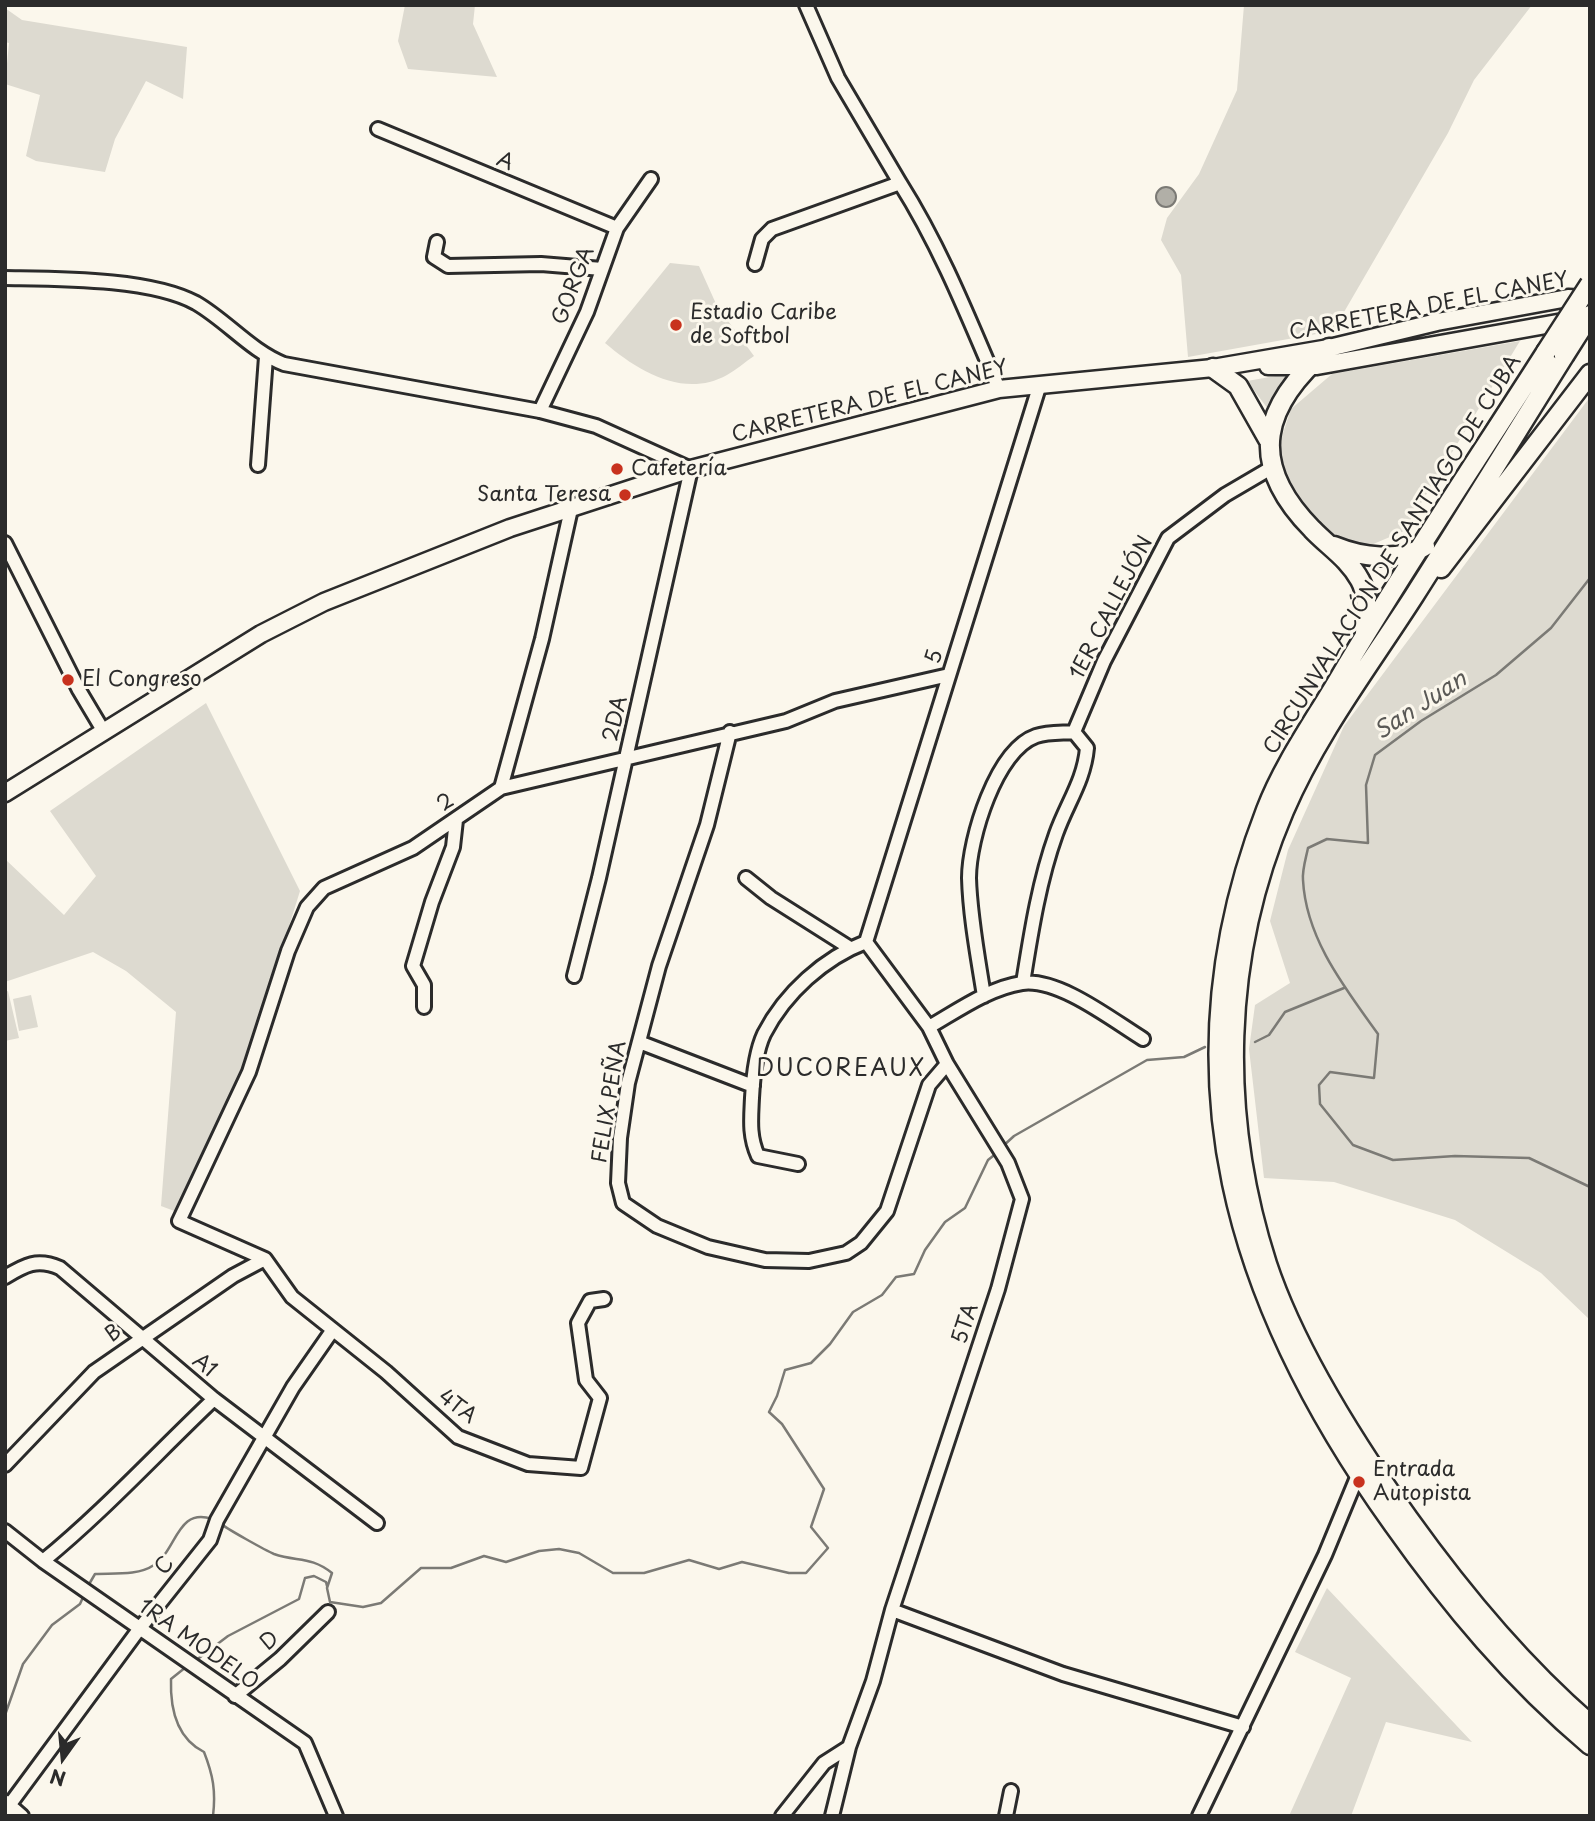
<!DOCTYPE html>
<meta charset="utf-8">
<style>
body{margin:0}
#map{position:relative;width:1595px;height:1821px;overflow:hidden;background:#fbf7ec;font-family:"Playpen Sans",sans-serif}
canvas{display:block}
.frame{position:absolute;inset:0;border:7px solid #2b2b2b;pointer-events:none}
.north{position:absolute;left:28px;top:1723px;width:70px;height:70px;-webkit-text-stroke:5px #fbf7ec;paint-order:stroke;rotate:195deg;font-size:19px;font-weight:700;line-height:28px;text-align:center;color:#2b2b2b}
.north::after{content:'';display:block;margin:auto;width:24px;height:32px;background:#2b2b2b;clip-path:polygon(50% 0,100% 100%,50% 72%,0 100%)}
</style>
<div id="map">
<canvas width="1595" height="1821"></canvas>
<div class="frame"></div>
<div class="north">N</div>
</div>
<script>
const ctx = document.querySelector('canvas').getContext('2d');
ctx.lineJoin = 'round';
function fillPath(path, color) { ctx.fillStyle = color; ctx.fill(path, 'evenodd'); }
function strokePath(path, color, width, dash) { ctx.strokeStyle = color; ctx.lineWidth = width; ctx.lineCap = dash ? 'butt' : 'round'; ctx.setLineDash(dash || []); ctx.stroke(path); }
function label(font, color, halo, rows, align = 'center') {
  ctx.font = font + ' "Playpen Sans",sans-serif'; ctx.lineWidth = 6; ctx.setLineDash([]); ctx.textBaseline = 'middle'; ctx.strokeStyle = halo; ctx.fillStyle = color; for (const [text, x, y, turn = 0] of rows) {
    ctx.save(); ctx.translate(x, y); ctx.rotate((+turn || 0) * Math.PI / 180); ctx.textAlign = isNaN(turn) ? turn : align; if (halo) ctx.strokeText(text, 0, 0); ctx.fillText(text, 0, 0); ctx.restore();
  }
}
const green = new Path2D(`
 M 405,5 L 475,5 L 473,24 L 497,77 L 408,69 L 398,41 Z
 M 1244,5 L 1532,5 L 1474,80 L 1448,133 L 1333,331 L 1188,357 L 1181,275 L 1161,240 L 1167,218 L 1199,174 L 1237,90 Z
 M 5,8 L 22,20 L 187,47 L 183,99 L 146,81 L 115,139 L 105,172 L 36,161 L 26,156 L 40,95 L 5,84 L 9,43 L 5,42 Z
 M 670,263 L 699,266 L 717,306 L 754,356 C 745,362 736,370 727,375 C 684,399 638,371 605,343 Z
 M 1520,341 L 1404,531 L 1371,545 L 1334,539 L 1309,519 L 1286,482 L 1278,448 L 1291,409 L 1332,374 Z
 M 1287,374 L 1268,409 L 1247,381 Z
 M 1590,397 L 1590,1320 L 1541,1273 L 1455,1220 L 1334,1182 L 1264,1178 L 1249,1049 L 1255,1005 L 1290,983 L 1270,921 L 1288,850 L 1344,726 Z
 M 206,703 L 300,891 L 244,1070 L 177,1212 L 161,1206 L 176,1012 L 126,971 L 93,952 L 5,982 L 5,859 L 64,915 L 96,876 L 50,811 Z
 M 8,991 L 19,1038 L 5,1041 L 5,992 Z
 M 31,995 L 38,1027 L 19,1031 L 13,999 Z
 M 1327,1588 L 1472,1742 L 1386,1722 L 1351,1816 L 1289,1816 L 1351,1678 L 1295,1652 Z`);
const water = new Path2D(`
 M1156 197a10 10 0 1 1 20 0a10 10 0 1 1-20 0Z`);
const stream = new Path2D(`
 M 1590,578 L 1551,628 L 1496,675 L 1421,721 L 1375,755 L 1366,785 L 1368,843 L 1327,839 L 1308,848 C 1306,858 1302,870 1303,880 C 1306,939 1345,988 1378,1034 L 1374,1078 L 1330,1072 L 1319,1085 L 1320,1104 L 1353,1145 L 1393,1160 L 1455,1156 L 1529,1158 L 1590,1187
 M 1255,1042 L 1269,1035 L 1285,1012 L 1344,988
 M 1002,1147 L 1014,1136 L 1147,1060 L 1184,1057 L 1205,1047
 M 220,1523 C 225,1528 267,1551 274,1554 C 297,1562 311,1556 332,1573 L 327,1588 L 330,1602 L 363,1607 L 381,1603 L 421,1568 L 451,1568 L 484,1556 L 506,1562 L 539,1551 L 559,1549 L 579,1553 L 613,1573 L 644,1573 L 689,1560 L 719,1569 L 742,1562 L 789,1573 L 806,1573 L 828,1548 L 811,1527 L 824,1489 L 782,1424 L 769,1412 L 777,1396 L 785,1370 L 811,1363 L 830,1344 L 853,1312 L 882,1295 L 896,1277 L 914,1274 L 925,1250 L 945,1222 L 965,1208 L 988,1160 L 998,1152
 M 88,1586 L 95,1574 C 113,1573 138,1576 154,1565 C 177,1550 177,1507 212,1519
 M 195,1661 L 228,1636 L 299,1599 L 305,1578 L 314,1576 L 326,1582 L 327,1586
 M 186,1667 L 171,1679 C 170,1709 176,1738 204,1752 C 213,1775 216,1791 213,1816
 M 5,1715 L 23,1664 L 52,1625 L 80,1604 L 84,1595`);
const minor = new Path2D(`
 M 378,129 L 617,228
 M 900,183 C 941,248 969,319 999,389
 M 437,242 L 434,257 L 448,266 L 541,264 L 602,269
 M 755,264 L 762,239 L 772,229 L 900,183 L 838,78 L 806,5
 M 5,278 C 58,279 150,278 196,303 C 227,321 251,351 284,364 L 540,411 L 596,426 L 691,469 L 599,878 L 574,976
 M 540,411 L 587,312 L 617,228 L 651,179
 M 258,465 L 266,357
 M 5,543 L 79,690 L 104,732
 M 730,732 L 707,825 L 659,966 L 628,1083 L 620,1138 L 618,1183 L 623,1203 L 657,1226 L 708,1247 L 765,1260 L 809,1261 L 846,1253 L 861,1243 L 887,1211 L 929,1085 L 947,1064
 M 1074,732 L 1104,661 L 1168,538 L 1225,495 L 1271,468
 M 501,788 L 542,639 L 571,509
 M 746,878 L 771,898 L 850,948
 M 866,942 L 1040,384
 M 1023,983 C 1031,933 1039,881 1056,834 C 1067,803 1084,781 1087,748 L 1074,732
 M 984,996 C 978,958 970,916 969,878 C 969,839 996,750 1036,736 C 1048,732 1062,733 1074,732
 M 424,1007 L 424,985 L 413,966 L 432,902 L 453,847 L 456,820
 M 929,1027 C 957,1011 989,988 1022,983 C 1059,978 1112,1020 1143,1039
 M 639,1042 L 753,1086
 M 798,1164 L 758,1156 C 749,1136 751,1119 752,1098 C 753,1079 756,1051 764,1034 C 785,993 824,958 866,942
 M 5,1277 C 25,1265 37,1258 60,1268 L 214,1399 L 377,1523
 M 604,1299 L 590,1301 L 578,1323 L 586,1380 L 600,1398 L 581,1468 L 528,1464 L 458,1437 L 386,1372 L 292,1297 L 265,1259 L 179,1221 L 249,1072 L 288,951 L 307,907 L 324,888 L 413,848 L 501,788 L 786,721 L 835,701 L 949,675
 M 5,1465 L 94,1372 L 233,1276 L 265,1259
 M 5,1531 L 43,1561 L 305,1743 L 336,1816
 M 43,1561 C 104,1511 157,1453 214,1399
 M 892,1610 L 1063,1674 L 1243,1727
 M 235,1696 L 280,1659 L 328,1612
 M 6,1802 L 22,1816
 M 5,1811 L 140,1628 L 210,1540 L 217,1520 L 293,1387 L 332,1331
 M 782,1816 L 824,1763 L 849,1747
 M 832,1816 L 849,1747 L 873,1681 L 892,1610 L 998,1289 L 1022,1199 L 1008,1163 L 947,1064 L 929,1027 L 866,942
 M 1006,1816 L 1011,1791
 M 1199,1816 L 1325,1555 L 1358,1475 L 1365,1474`);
const major = new Path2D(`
 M 1268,366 L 1317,366 L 1574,320
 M 5,793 L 261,634 L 324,602 L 510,528 L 691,469 L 999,389 L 1213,368 L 1329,348 L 1437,322 L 1568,298 L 1590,299`);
const highway = new Path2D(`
 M 1329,348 C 1262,405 1246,462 1312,529 C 1328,546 1348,558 1360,580 C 1369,596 1366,615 1365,633
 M 1546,352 C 1477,460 1405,567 1340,677 C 1315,720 1284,763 1266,810 C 1164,1073 1235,1304 1393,1524 C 1451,1606 1513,1680 1590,1745
 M 1564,356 C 1514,436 1465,516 1414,596 C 1369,666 1317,734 1284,811 C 1222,956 1219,1114 1267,1264 C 1295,1348 1357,1446 1408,1518 C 1461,1592 1520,1664 1590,1724
 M 1213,368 L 1238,386 L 1268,439
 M 1334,546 C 1361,557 1399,563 1425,546
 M 1441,568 L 1590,374`);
const highwayBridge = new Path2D(`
 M 1546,352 L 1590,284
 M 1564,356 L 1590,315`);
const markers = [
 [676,325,7,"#c8321e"],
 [617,469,7,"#c8321e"],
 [625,495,7,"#c8321e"],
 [68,680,7,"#c8321e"],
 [1359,1482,7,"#c8321e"]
];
const streetNames = [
 ["A",505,162,23],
 ["GORGA",574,286,-69],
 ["CARRETERA DE EL CANEY",1429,307,-11],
 ["CARRETERA DE EL CANEY",870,402,-14],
 ["CIRCUNVALACIÓN DE SANTIAGO DE CUBA",1393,555,-58],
 ["1ER CALLEJÓN",1112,608,-63],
 ["5",935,657,-71],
 ["2DA",616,719,-77],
 ["2",446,803,-34],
 ["FELIX PEÑA",610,1102,-81],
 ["5TA",966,1324,-72],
 ["B",114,1334,-36],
 ["A1",204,1366,39],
 ["4TA",457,1407,37],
 ["C",165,1566,-51],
 ["D",270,1641,-43],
 ["1RA MODELO",198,1645,35]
];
const poiNames = [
 ["Estadio Caribe",690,313],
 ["de Softbol",690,337],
 ["Cafetería",631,469],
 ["Santa Teresa",611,495,"right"],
 ["El Congreso",82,680],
 ["Entrada",1373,1470],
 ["Autopista",1373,1494]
];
const waterNames = [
 ["San Juan",1421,706,-33]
];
const neighbourhoodNames = [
 ["DUCOREAUX",841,1070]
];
fillPath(green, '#dddad0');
fillPath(water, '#b1afa7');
strokePath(water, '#7b7a75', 2);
strokePath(stream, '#7b7a75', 2.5);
strokePath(minor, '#2b2b2b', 18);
strokePath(major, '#2b2b2b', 21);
strokePath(highway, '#2b2b2b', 23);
strokePath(minor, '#fbf7ec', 12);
strokePath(major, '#fbf7ec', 16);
strokePath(highway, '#fbf7ec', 18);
strokePath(highwayBridge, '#2b2b2b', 23, []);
strokePath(highwayBridge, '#fbf7ec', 18);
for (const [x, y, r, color] of markers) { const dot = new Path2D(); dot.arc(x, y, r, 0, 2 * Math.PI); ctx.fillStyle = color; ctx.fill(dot); strokePath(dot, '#fbf7ec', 2.5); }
label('21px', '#2b2b2b', '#fbf7ec', streetNames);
label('21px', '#2b2b2b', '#fbf7ec', poiNames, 'left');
label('italic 23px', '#5a5956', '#fbf7ec', waterNames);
ctx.letterSpacing = '2px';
label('23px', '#2b2b2b', '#fbf7ec', neighbourhoodNames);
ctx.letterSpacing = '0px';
</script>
